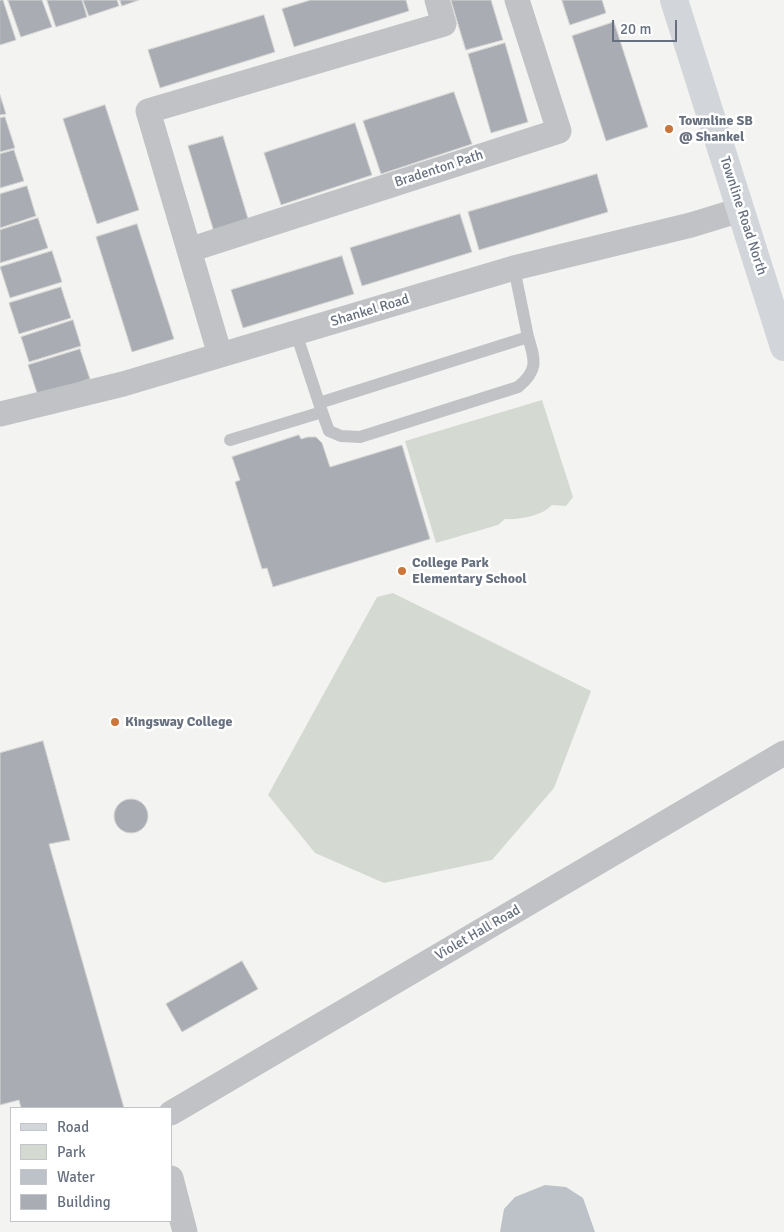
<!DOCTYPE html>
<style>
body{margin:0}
#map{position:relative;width:784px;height:1232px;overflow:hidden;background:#f3f4f1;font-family:Signika,sans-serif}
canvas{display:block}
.legend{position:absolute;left:10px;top:1107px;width:162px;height:115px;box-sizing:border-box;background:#fff;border:1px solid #c2c6cb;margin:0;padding:6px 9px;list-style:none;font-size:15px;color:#67707e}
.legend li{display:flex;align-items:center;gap:10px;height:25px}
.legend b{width:25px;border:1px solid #c2c6cb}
.scale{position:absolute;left:612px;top:20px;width:65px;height:22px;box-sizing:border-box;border:2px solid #67707e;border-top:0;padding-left:6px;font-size:15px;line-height:18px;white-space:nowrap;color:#67707e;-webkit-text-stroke:4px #fff;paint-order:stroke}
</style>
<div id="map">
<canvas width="784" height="1232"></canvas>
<ul class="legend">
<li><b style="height:6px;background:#d2d5d9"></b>Road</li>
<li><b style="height:14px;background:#d4dad2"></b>Park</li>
<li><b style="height:14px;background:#bcc2c8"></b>Water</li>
<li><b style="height:14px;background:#a9adb3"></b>Building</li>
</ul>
<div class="scale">20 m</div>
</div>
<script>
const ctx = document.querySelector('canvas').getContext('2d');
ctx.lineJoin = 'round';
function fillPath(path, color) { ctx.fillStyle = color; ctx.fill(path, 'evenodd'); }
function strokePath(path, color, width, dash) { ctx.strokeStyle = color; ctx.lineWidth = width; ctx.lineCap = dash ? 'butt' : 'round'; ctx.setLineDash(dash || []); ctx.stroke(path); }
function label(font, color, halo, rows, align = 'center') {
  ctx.font = font + ' Signika,sans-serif'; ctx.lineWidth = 5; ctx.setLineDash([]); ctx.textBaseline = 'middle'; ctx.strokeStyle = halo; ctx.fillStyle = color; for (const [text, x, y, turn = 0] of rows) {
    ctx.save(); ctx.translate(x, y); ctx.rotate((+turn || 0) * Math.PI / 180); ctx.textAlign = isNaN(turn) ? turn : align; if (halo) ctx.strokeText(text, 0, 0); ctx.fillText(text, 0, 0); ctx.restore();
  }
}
const green = new Path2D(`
 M 542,400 L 573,497 L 566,506 L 552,505 C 542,516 519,520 505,519 L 498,525 L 436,543 L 405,441 Z
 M 393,593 L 591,691 L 554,788 L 492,860 L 384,883 L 315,853 L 268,795 L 377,597 Z`);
const water = new Path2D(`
 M 545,1185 L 566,1187 L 583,1198 L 595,1232 L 500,1232 L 504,1209 L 515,1197 Z`);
const building = new Path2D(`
 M 0,0 L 3,0 L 16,40 L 0,45 Z
 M 8,0 L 42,0 L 52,27 L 21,37 Z
 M 47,0 L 82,0 L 87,17 L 56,27 Z
 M 83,0 L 117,0 L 119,6 L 89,16 Z
 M 120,0 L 139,0 L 122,6 Z
 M 311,0 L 406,0 L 409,11 L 294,47 L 282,9 Z
 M 451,0 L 491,0 L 503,40 L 466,50 Z
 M 562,0 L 602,0 L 606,13 L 570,25 Z
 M 264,15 L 275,52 L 160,88 L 148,50 Z
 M 614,22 L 648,127 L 606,141 L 572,36 Z
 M 505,43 L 528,122 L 491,133 L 468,54 Z
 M 454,92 L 472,144 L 381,174 L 363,121 Z
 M 0,95 L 6,114 L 0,115 Z
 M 105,105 L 139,210 L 97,224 L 63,119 Z
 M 5,117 L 15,148 L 0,152 L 0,118 Z
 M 355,123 L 372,175 L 281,205 L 264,153 Z
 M 223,136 L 249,222 L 214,232 L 188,146 Z
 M 14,150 L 24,181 L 0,188 L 0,154 Z
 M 597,174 L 608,212 L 479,250 L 468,212 Z
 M 27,186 L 36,216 L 0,228 L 0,194 Z
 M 460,214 L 472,252 L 362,286 L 350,248 Z
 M 38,218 L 48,248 L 0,263 L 0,230 Z
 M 137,224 L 174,339 L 132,352 L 96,237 Z
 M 52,251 L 62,282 L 10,298 L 0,267 Z
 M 342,256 L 354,294 L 243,328 L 231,290 Z
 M 61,287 L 71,318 L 19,334 L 9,303 Z
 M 73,320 L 81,346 L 29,362 L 21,337 Z
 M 80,349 L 90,379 L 38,396 L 28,365 Z
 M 299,435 L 301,439 L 308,437 L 316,437 L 322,443 L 330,467 L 402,445 L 430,539 L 273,587 L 267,568 L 262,569 L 235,482 L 240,480 L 232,457 Z
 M 43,741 L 70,840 L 49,844 L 124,1108 L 21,1108 L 19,1100 L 0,1105 L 0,753 Z
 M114 816a17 17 0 1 1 34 0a17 17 0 1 1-34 0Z
 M 242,961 L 258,989 L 182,1032 L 166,1004 Z`);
const service = new Path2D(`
 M 514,268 L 528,337
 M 319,403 L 528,337 C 535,360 539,370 518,387 L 360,437 L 341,436 L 329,431 L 322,412
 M 230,440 L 322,412 L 296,333`);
const minor = new Path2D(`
 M 189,250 L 559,131 L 517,0
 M 220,355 L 148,111 L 444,24 L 437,0
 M 0,414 L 123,384 L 514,268 L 691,225 L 740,210
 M 171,1113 L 784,753
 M 171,1178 L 185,1232`);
const secondary = new Path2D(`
 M 674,0 L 784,347`);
const markers = [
 [669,129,5,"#cd7438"],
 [402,571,5,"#cd7438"],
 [115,722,5,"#cd7438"]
];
const poiNames = [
 ["Townline SB",679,121],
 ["@ Shankel",679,137],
 ["College Park",412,563],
 ["Elementary School",412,579],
 ["Kingsway College",125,722]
];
const streetNames = [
 ["Bradenton Path",439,169,-18],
 ["Townline Road North",743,216,72],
 ["Shankel Road",370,311,-17],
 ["Violet Hall Road",478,933,-30]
];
fillPath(green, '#d4dad2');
fillPath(water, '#bcc2c8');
fillPath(building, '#a9adb3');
strokePath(building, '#d5d5d3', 1);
strokePath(service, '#c0c2c5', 12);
strokePath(minor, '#c0c2c5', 25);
strokePath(secondary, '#d2d5d9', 28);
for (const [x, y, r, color] of markers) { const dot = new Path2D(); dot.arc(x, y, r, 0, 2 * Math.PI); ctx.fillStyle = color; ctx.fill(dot); strokePath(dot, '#fff', 2); }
label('bold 14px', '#67707e', '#fff', poiNames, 'left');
label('14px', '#67707e', '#fff', streetNames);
</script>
